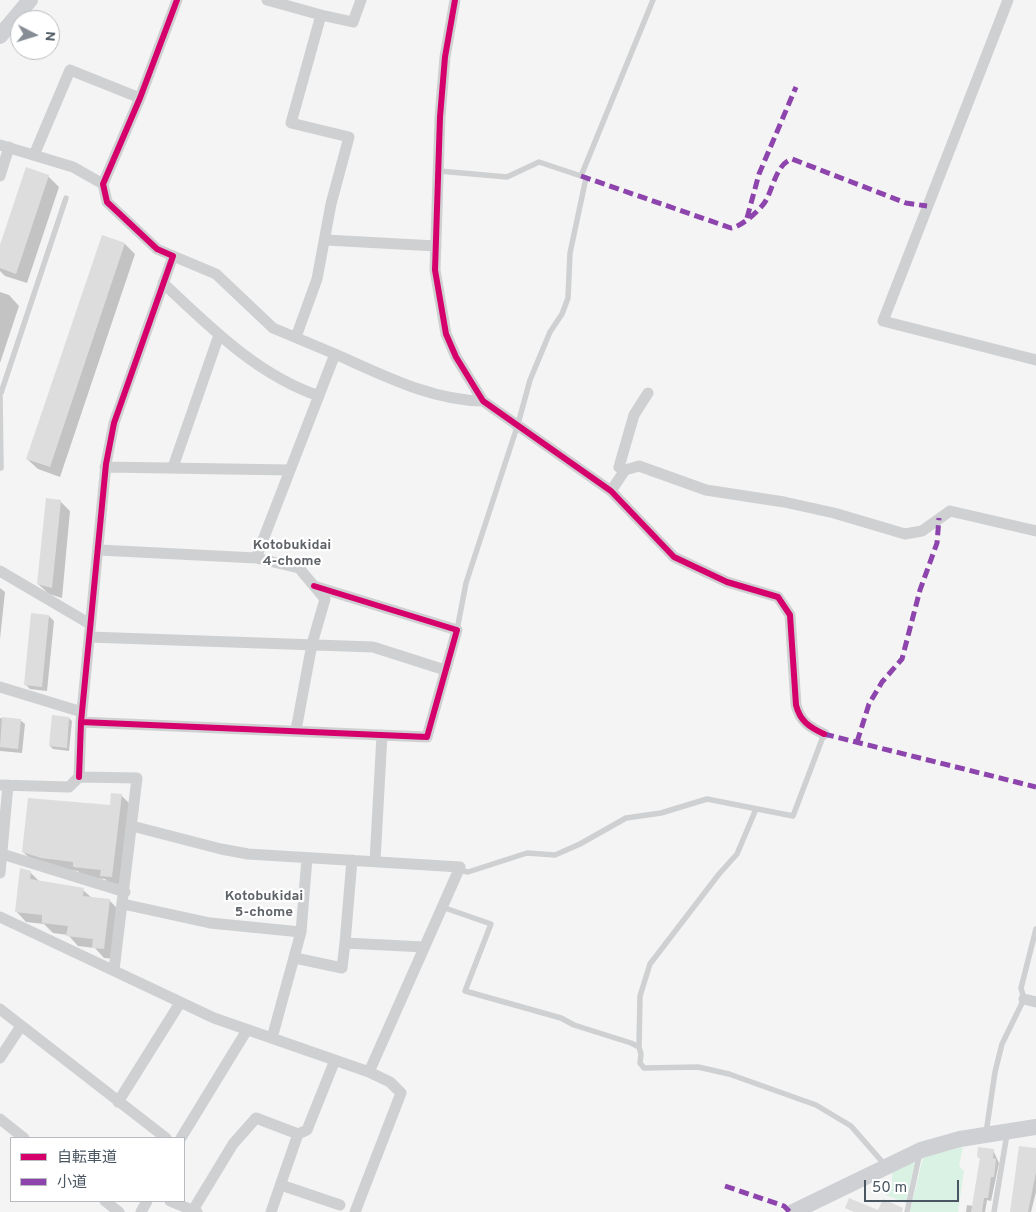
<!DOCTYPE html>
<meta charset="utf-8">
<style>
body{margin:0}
#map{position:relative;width:1036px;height:1212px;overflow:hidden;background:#f4f4f4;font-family:Overpass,"Noto Sans JP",sans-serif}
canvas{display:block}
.legend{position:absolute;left:10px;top:1137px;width:175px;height:65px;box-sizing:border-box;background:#fff;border:1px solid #b7bbc0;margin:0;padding:6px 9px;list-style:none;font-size:15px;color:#4a5661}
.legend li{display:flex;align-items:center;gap:10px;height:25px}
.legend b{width:25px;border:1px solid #b7bbc0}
.north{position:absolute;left:10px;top:10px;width:50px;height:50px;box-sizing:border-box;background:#fff;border:1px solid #b7bbc0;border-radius:50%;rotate:95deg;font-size:14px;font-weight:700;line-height:20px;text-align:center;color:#4a5661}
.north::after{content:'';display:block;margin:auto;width:18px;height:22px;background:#868d94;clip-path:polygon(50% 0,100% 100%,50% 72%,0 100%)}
.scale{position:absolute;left:864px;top:1180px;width:95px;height:22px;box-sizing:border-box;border:2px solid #4a5661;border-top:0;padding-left:6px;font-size:15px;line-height:18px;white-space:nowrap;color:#4a5661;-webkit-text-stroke:4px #fff;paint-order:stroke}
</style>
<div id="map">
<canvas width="1036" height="1212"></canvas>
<ul class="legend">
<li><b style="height:6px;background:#d6006c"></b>自転車道</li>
<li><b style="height:6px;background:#8e44ad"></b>小道</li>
</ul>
<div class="north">N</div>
<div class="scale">50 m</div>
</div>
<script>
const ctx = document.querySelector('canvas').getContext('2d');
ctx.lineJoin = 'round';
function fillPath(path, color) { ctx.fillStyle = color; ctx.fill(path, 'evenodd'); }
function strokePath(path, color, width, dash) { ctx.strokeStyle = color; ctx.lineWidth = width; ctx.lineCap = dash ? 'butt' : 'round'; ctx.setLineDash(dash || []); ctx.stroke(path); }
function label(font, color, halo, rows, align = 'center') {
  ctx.font = font + ' Overpass,sans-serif'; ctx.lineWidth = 4.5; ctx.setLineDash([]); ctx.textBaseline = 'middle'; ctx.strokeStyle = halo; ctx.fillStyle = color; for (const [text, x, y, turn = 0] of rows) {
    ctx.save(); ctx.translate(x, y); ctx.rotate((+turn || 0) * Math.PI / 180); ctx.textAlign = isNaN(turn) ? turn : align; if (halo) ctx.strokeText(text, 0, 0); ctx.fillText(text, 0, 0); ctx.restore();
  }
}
const green = new Path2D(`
 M 963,1147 L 959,1166 L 964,1171 L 958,1212 L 910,1212 L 923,1157 Z
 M 915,1161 L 906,1203 L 886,1195 L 892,1184 L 892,1173 Z`);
const shadow = new Path2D(`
 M 27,169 L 49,177 L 59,187 L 27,283 L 5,276 L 0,271 L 0,249 Z
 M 103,236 L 125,244 L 135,254 L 60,477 L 38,469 L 27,459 Z
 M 0,292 L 9,295 L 19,306 L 0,363 Z
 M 60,501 L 70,511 L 62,598 L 49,594 L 38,584 Z
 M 0,588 L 5,592 L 0,639 Z
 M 49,616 L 54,621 L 47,691 L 30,689 L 25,684 Z
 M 0,718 L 20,720 L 25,724 L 22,753 L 0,751 Z
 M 69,718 L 72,721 L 69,751 L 53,749 L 50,746 Z
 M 121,795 L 132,806 L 122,887 L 112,886 L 105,879 L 84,877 L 78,871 L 53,868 L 34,862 L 23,852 L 111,807 Z
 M 30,872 L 40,882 L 83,890 L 92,898 L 109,900 L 119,910 L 115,959 L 104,958 L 95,948 L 78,946 L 68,935 L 53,933 L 44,924 L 26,922 L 16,911 Z
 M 1036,1149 L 1036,1192 L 1031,1212 L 1011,1212 Z
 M 993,1150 L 999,1163 L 991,1201 L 987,1200 L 985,1212 L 966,1212 L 967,1205 L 973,1206 L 981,1159 L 978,1157 Z`);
const building = new Path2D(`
 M 26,167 L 49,175 L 16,274 L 0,268 L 0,245 Z
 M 102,235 L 125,243 L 50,467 L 26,459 Z
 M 46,498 L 61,500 L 52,588 L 37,584 Z
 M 31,613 L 49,615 L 42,687 L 24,685 Z
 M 52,715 L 69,717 L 67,748 L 49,746 Z
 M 2,717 L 21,719 L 18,749 L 0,747 Z
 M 111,793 L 122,794 L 112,877 L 100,876 L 101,870 L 73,867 L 73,862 L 41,858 L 22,852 L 28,798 L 110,805 Z
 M 20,868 L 31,871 L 30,879 L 84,888 L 83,896 L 110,899 L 104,949 L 92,948 L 93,939 L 66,936 L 68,926 L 42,923 L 42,915 L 15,912 Z
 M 1019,1146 L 1036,1148 L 1036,1172 L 1028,1212 L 1010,1212 Z
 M 978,1147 L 994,1149 L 993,1158 L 996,1159 L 994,1177 L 991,1177 L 988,1198 L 984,1198 L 982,1212 L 971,1212 L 980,1158 L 977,1157 Z
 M 849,1198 L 878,1210 L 883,1199 L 903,1208 L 902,1212 L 854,1212 L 845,1208 Z`);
const lane = new Path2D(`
 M 439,171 L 507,177 L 539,162 L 581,176 L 653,0
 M 0,393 L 1,468
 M 1,393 L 66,198
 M 457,630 L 466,583 L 518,424 L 530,380 L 550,332 L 562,314 L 568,298 L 570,253 L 586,178
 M 459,870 L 468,872 L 527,853 L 555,855 L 580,844 L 626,818 L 661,813 L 707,799 L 793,816 L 824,734
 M 442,907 L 491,924 L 465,991 L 561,1018 L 574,1025 L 631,1043 L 639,1047 L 641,1054 L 640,1063 L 644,1068 L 698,1067 L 729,1074 L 816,1105 L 851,1126 L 885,1165
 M 639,1047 L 640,996 L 650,964 L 719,874 L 737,854 L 756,809
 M 986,1133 L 995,1072 L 1002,1044 L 1024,999 L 1021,988 L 1036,929
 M 907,1212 L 920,1152
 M 994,1212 L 1007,1134`);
const street = new Path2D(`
 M 267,0 L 321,15
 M 455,0 L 445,57 L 440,117 L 435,270 L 446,334 L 456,357 L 483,401 L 611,491 L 674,557 L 727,582 L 778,597 L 790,615 L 796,705 C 800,721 809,727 824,734
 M 1008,0 L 883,321 L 1036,360
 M 0,145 L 73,167 L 103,184
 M 34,155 L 70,70 L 140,98
 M 0,176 L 9,147
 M 326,240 L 436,246
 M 173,256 L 216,274 L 273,328 L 335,354
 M 163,283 C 210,327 257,375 319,396
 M 296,337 L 317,279 L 331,204 L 349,137 L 291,123 L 321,15 L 353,22 L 361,0
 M 105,467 L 290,470
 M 173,467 L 219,335
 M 625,470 L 619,467 L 634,415 L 648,393
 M 611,491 L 625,470 L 639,466 L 706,490 L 784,502 L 834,513 L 905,534 L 922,531 L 950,511 L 1036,531
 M 99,550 L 256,558 L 299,568 L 325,599 L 312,644 L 296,730
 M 256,558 L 335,354 C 383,375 430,400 483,401
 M 0,571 L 90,624
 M 89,637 L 373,647 L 445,670
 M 0,687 L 82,712
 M 81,722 L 427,737 L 457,630 L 314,586
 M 79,777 L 81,722 L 106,464 L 114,423 L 173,256 L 157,249 L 107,202 L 103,184 L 140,98 L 177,0
 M 0,785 L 69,787 L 79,777 L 137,778 L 114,970
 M 132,826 L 221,849 L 248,854 L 460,867 L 369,1072
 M 2,854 L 125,892
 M 375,861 L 382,735
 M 0,873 L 8,785
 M 123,904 L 210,923 L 301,932
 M 0,917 L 214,1018 L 369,1072 L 390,1082 L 401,1093 L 355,1212
 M 345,943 L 352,860
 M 295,958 L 342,968 L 345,943 L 424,947
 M 1024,999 L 1036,1002
 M 0,1009 L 166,1138
 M 272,1038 L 301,932 L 307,858
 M 0,1058 L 21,1026
 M 118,1102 L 180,1003
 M 0,1119 L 24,1138
 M 181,1138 L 247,1030
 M 281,1185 L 340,1205
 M 105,1201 L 119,1212
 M 170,1201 L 197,1212
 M 193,1210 L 233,1144 L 256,1118 L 298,1134
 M 141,1212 L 147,1201
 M 271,1212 L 298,1134 L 307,1130 L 335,1060`);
const secondary = new Path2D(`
 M 0,36 L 30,0
 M 793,1212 L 921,1150 L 960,1139 L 1036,1127`);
const quiet = new Path2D(`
 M 581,176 L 731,228 C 741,227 759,211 765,202 C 773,189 776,164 792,159 L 906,203 L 927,206
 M 747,218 L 759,174 L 796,87
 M 824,734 L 1036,787
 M 857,742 L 869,704 L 882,682 L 902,659 L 920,590 L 937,543 L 939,518
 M 725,1186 L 784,1206 L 790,1212`);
const cycleway = new Path2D(`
 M 455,0 L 445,57 L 440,117 L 435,270 L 446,334 L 456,357 L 483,401 L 611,491 L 674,557 L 727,582 L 778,597 L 790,615 L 796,705 C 800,721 809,727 824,734
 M 81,722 L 427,737 L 457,630 L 314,586
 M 79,777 L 81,722 L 106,464 L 114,423 L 173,256 L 157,249 L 107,202 L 103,184 L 140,98 L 177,0`);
const neighbourhoodNames = [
 ["Kotobukidai",292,546],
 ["4-chome",292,562],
 ["Kotobukidai",264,897],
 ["5-chome",264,913]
];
fillPath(green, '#d9f2e3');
fillPath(shadow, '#0003');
fillPath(building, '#ddddde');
strokePath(lane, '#ced0d2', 5.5);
strokePath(street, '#ced0d2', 11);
strokePath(secondary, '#ced0d4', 16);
strokePath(quiet, '#8e44ad', 5, [10, 5]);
strokePath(cycleway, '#d6006c', 6);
label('bold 14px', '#5f6368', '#fff', neighbourhoodNames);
</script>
